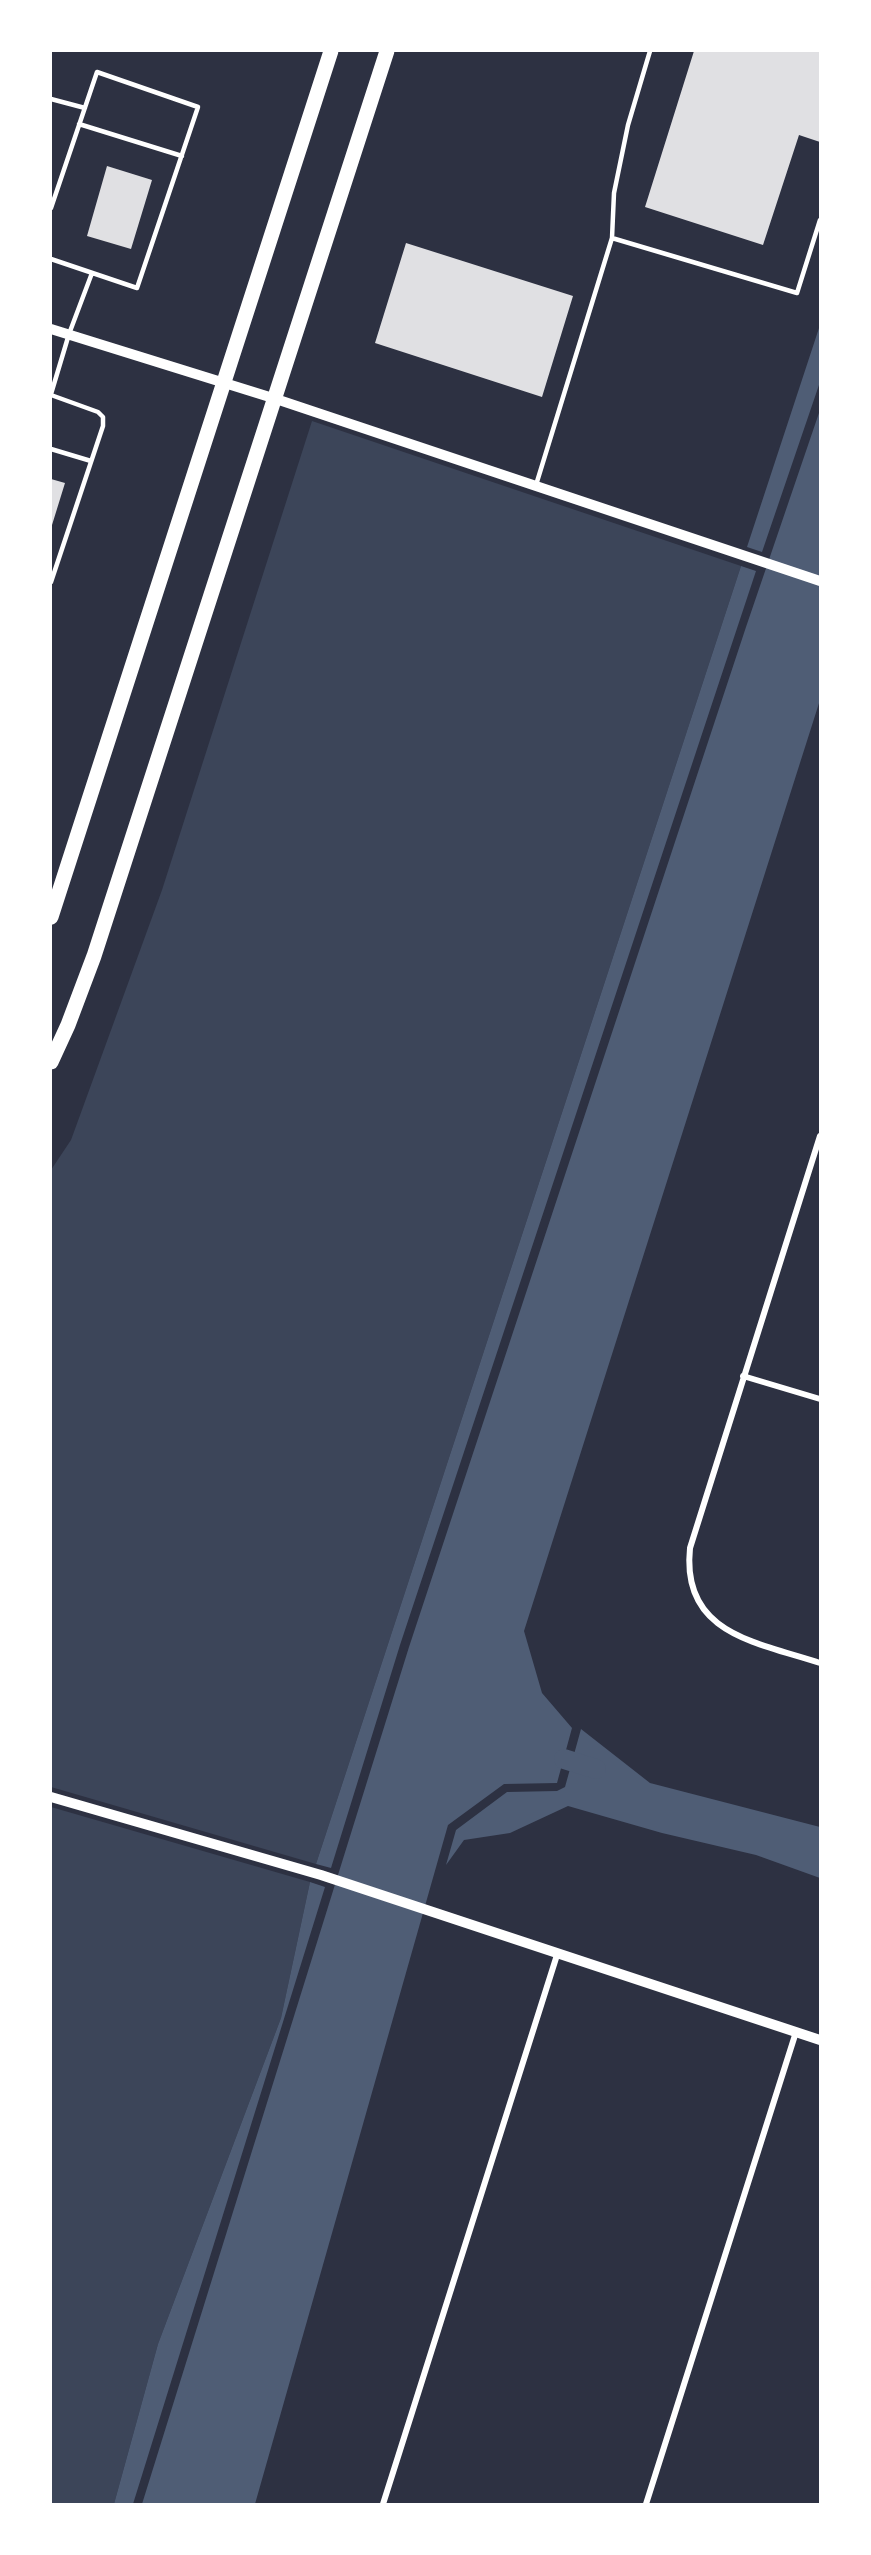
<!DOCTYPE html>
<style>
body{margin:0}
#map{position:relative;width:871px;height:2555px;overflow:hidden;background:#2d3142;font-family:Overpass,sans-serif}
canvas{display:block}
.frame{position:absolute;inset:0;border:52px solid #fff;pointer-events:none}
</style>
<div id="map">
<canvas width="871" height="2555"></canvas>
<div class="frame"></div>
</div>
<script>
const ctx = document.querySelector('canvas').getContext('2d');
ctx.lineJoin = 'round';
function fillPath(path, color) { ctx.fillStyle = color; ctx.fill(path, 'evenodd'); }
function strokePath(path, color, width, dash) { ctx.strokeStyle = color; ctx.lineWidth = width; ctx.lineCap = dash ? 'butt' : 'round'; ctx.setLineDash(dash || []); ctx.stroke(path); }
const green = new Path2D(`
 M 312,421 L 741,566 L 316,1864 L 51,1787 L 51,1170 L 71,1140 L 162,890 Z
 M 51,1807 L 310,1882 L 281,2018 L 158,2344 L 114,2504 L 51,2504 Z`);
const water = new Path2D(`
 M 820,325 L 820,382 L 762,552 L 747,547 Z
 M 820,410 L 820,700 L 524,1631 L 542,1693 L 572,1728 L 557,1783 L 504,1784 L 448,1825 L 255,2504 L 142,2504 L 409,1647 L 746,627 Z
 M 741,566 L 756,571 L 400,1645 L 331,1868 L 316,1864 Z
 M 581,1729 L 650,1783 L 820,1827 L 820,1878 L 756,1855 L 662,1833 L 568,1806 L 510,1833 L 464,1840 L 446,1865 L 456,1830 L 507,1792 L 557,1791 L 565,1787 Z
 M 310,1882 L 325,1887 L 133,2504 L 114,2504 L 158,2344 L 281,2018 Z`);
const canal = new Path2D(`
 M 564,1759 L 596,1769`);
const building = new Path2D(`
 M 694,51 L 820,51 L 820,142 L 799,135 L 763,245 L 645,207 Z
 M 107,166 L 152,180 L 131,249 L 87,236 Z
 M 406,243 L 573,296 L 542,397 L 375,343 Z
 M 51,479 L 65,483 L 52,525 L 51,525 Z`);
const service = new Path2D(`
 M 51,99 L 85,108
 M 79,124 L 182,156
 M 51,208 L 97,72 L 198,107 L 137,288 L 51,259
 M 612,238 L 797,293 L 820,220
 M 51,394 L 69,334 L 92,273
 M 51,395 L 98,412 L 103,417 L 103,426 L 51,582
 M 51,449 L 91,461
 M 536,485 L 612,238 L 614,193 L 628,125 L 650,51`);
const minor = new Path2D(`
 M 820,1136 L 690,1548 C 681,1634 756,1642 820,1663
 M 743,1376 L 820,1399
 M 383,2504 L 557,1955
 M 646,2504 L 796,2032`);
const tertiary = new Path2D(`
 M 51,329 L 276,399 L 820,581
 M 51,1797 L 321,1875 L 820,2040`);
const primary = new Path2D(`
 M 51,917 L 331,51
 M 51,1062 L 68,1025 L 94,956 L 387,51`);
fillPath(green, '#3c4559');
fillPath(water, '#4f5d75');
strokePath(canal, '#4f5d75', 20);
fillPath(building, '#e0e0e3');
strokePath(service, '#fff', 4.5);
strokePath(minor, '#fff', 6);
strokePath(tertiary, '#fff', 10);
strokePath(primary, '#fff', 15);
</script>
